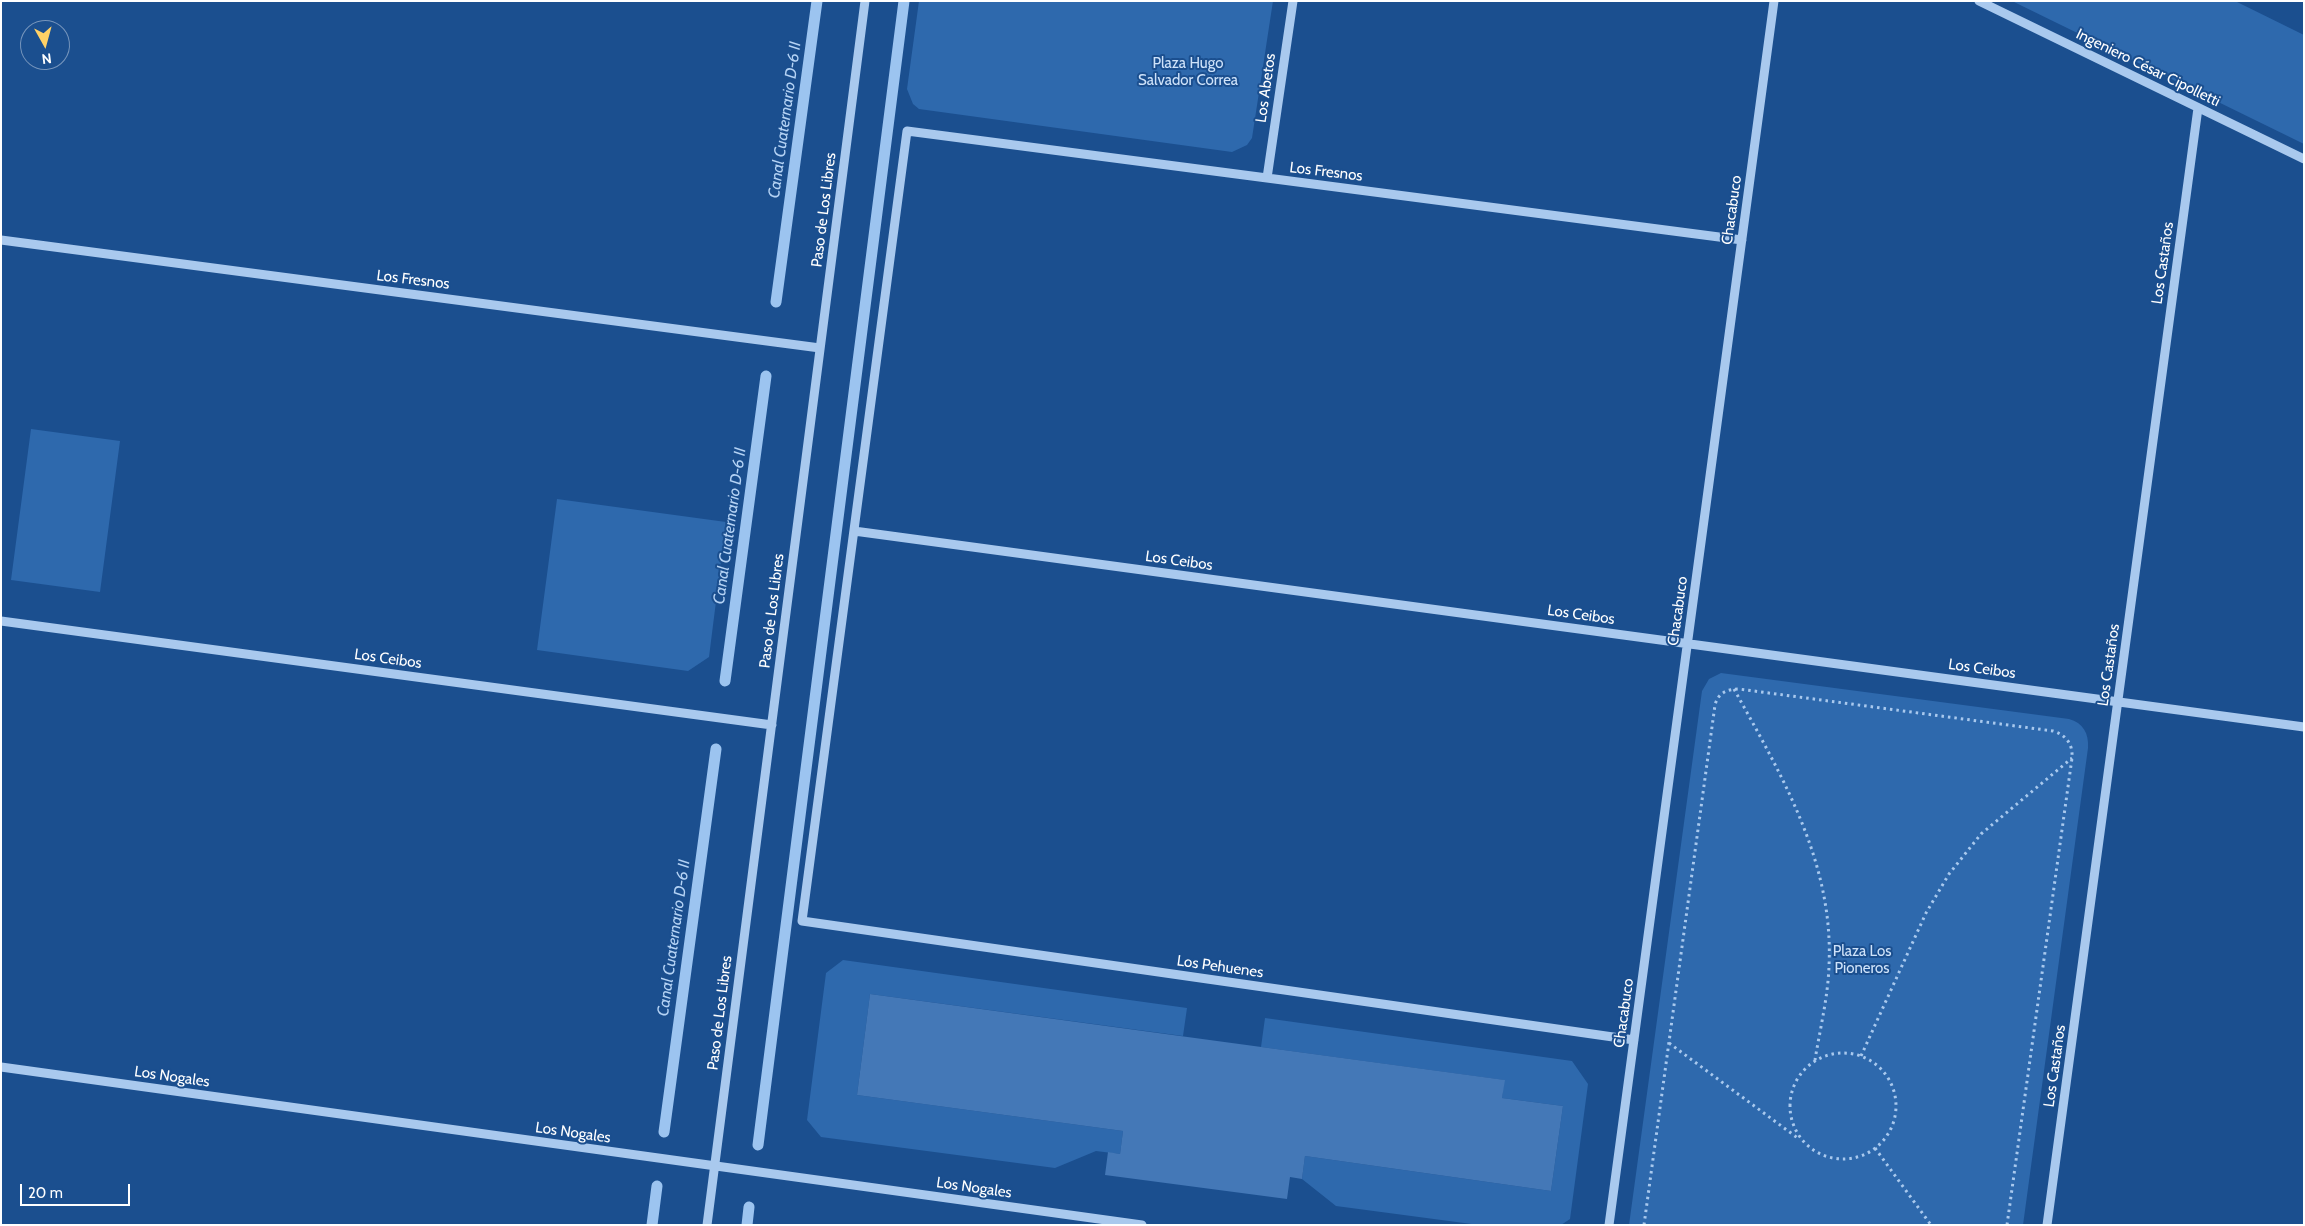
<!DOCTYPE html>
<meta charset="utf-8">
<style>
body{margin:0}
#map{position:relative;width:2305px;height:1226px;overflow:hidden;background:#1b4f8f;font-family:Cabin,sans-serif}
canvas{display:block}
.frame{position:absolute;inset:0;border:2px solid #fff;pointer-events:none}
.north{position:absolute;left:20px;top:20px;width:50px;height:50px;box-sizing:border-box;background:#1b4f8f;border:1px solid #7695bc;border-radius:50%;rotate:173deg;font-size:14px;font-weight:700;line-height:20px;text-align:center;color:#fff}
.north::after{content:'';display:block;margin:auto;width:18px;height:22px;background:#ffd166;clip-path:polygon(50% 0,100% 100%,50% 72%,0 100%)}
.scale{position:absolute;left:20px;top:1184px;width:110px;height:22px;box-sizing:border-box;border:2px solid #fff;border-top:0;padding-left:6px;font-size:15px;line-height:18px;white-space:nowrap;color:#fff;-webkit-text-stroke:4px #1b4f8f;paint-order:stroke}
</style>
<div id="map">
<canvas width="2305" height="1226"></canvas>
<div class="frame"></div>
<div class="north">N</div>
<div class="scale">20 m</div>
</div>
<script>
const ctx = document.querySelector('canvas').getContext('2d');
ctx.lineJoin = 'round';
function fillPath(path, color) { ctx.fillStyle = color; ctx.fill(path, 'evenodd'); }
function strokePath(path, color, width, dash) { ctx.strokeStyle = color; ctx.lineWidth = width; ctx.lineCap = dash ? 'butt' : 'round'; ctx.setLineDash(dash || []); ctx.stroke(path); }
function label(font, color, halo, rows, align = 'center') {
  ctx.font = font + ' Cabin,sans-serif'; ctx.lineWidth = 4; ctx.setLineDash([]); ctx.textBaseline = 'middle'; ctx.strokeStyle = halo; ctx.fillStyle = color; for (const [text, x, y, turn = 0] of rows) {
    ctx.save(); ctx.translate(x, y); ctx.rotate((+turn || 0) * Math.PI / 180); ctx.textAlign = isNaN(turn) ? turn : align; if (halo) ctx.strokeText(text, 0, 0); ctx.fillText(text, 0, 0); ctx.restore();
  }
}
const green = new Path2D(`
 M 919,1 L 1273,1 L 1252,138 L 1247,145 L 1232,152 L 919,109 L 913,104 L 907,89 Z
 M 2012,1 L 2235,1 L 2304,35 L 2304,144 Z
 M 31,429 L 120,441 L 100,592 L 11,580 Z
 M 557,499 L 726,522 L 709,657 L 688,671 L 537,650 Z
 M 1721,673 L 2069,719 C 2083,723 2089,733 2088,748 L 2023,1225 L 1629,1225 L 1702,691 L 1709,679 Z
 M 843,960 L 1187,1008 L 1183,1036 L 870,994 L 857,1095 L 1123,1131 L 1120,1154 L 1096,1151 L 1055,1168 L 821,1137 L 807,1120 L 826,973 Z
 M 1265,1018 L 1572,1061 L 1588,1084 L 1570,1219 L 1561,1225 L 1479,1225 L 1336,1206 L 1302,1179 L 1305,1156 L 1551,1191 L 1563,1106 L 1502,1098 L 1504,1080 L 1261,1047 Z`);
const stream = new Path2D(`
 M 776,302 L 817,1
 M 725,681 L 766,376
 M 664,1132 L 716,749
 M 758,1145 L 904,1
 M 652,1225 L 657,1186
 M 747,1225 L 749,1207`);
const building = new Path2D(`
 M 870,994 L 1505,1080 L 1502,1098 L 1563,1106 L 1551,1191 L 1305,1156 L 1302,1179 L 1290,1177 L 1287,1199 L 1105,1175 L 1108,1152 L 1120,1154 L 1123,1131 L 857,1095 Z`);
const path = new Path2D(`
 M 1734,689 C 1782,776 1834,863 1829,966 C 1828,997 1820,1029 1815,1060
 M 1669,1043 L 1799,1139
 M1790 1106a53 53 0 1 1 106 0a53 53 0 1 1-106 0Z
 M 1861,1056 L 1926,913 L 1949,874 L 1981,834 L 2072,758
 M 1875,1148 L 1931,1225
 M 1644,1225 L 1715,705 C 1718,693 1727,689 1739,689 L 2053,731 C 2066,735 2073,744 2072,758 L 2007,1225`);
const minor = new Path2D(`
 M 1979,1 L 2304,159
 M 1267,178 L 1293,1
 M 1,240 L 820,348
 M 854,531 L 2304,727
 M 1,621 L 772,725
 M 1634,1040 L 802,921 L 907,131 L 1742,240
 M 1,1067 L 1142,1225
 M 707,1225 L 865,1
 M 1609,1225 L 1774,1
 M 2047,1225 L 2198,108`);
const parkNames = [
 ["Plaza Hugo",1188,64],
 ["Salvador Correa",1188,81],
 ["Plaza Los",1862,952],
 ["Pioneros",1862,969]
];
const streetNames = [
 ["Ingeniero César Cipolletti",2148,68,26],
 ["Los Abetos",1266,88,-82],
 ["Los Fresnos",1326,172,7],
 ["Paso de Los Libres",824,210,-83],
 ["Chacabuco",1732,210,-82],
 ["Los Castaños",2163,263,-82],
 ["Los Fresnos",413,280,7],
 ["Los Ceibos",1179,561,8],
 ["Paso de Los Libres",772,611,-83],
 ["Chacabuco",1678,611,-82],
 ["Los Ceibos",1581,615,8],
 ["Los Ceibos",388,659,8],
 ["Los Castaños",2109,665,-82],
 ["Los Ceibos",1982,669,8],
 ["Los Pehuenes",1220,967,8],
 ["Paso de Los Libres",720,1013,-83],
 ["Chacabuco",1624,1013,-82],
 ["Los Castaños",2055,1066,-82],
 ["Los Nogales",172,1077,8],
 ["Los Nogales",573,1133,8],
 ["Los Nogales",974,1188,8]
];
const waterNames = [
 ["Canal Cuaternario D-6 II",785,120,-82],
 ["Canal Cuaternario D-6 II",730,526,-82],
 ["Canal Cuaternario D-6 II",674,938,-82]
];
fillPath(green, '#2e69ad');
strokePath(stream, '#9cc4f0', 11);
fillPath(building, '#4478b7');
strokePath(path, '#a9c9ee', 3, [2.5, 4]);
strokePath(minor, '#a9c9ee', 9);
label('15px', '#cfe3fa', '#1b4f8f', parkNames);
label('15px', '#fff', '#1b4f8f', streetNames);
label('italic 16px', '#b5d3f5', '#1b4f8f', waterNames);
</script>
